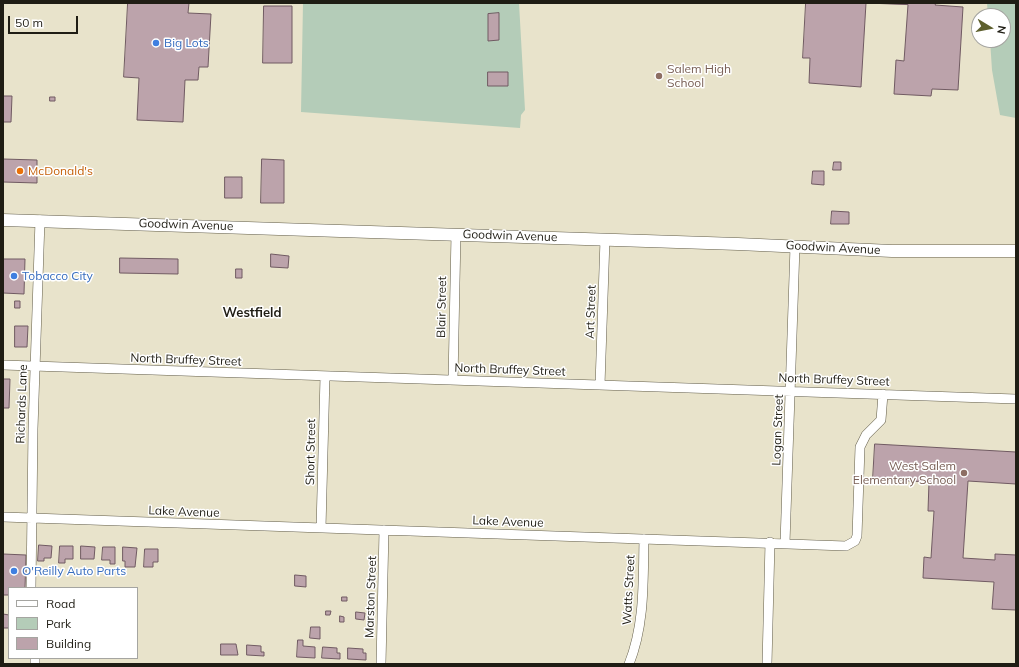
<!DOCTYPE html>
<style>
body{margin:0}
#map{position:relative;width:1019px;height:667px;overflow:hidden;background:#e8e3cb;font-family:Mulish,sans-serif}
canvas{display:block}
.frame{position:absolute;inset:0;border:4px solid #1f1d14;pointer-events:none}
.legend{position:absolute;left:8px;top:587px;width:130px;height:72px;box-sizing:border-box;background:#fff;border:1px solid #a5a5a1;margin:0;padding:5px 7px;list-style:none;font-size:12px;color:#1f1d14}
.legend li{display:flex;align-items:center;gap:8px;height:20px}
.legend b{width:20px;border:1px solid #a5a5a1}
.north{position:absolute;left:971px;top:8px;width:40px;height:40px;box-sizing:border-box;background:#fff;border:1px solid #a5a5a1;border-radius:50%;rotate:100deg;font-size:11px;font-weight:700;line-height:16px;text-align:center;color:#1f1d14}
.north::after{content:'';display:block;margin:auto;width:14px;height:18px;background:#5e602e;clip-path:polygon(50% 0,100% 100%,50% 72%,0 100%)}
.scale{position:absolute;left:8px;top:16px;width:70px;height:18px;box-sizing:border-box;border:2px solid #1f1d14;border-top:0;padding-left:5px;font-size:12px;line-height:14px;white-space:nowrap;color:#1f1d14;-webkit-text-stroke:3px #fff;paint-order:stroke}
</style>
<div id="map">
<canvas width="1019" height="667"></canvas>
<div class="frame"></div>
<ul class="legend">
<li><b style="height:5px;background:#fff"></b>Road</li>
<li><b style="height:11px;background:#b4ccb8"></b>Park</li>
<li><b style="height:11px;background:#bca3ab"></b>Building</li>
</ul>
<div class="north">N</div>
<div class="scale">50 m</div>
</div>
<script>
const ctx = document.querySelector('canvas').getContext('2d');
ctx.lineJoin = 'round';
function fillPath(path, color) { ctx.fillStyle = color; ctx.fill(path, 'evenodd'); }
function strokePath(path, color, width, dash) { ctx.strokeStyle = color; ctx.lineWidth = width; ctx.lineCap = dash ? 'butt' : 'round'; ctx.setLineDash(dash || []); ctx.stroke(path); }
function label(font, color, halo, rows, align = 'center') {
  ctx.font = font + ' Mulish,sans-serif'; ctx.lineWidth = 3; ctx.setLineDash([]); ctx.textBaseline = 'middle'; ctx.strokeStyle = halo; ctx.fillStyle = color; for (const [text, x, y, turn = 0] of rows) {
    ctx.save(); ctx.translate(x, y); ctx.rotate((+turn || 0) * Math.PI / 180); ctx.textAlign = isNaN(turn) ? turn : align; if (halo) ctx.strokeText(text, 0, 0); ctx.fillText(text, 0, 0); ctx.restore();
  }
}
const green = new Path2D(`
 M 303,3 L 519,3 L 525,110 L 521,115 L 520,128 L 301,112 Z
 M 987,3 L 1016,3 L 1016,118 L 1000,115 L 992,70 L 990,40 L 1003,40 L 1003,16 L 988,16 Z`);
const building = new Path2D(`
 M 128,3 L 189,3 L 188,13 L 211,14 L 208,67 L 199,67 L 198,80 L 185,80 L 183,122 L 137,120 L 139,78 L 124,77 Z
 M 806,3 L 866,3 L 861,87 L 809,83 L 810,58 L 803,58 Z
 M 867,3 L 936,3 L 935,5 L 963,7 L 958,90 L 932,89 L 931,96 L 894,94 L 896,60 L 904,61 L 908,5 Z
 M 264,6 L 292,6 L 292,63 L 263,63 Z
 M 499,13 L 499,40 L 488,41 L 488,14 Z
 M 488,72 L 508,72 L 508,86 L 488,86 Z
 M 3,96 L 12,96 L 11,122 L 3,122 Z
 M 50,97 L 55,97 L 55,101 L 50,101 Z
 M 3,159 L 37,160 L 37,183 L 3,182 Z
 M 262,159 L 284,160 L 284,203 L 261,203 Z
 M 834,162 L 841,162 L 841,170 L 833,170 Z
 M 813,171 L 824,171 L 824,185 L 812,184 Z
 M 225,177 L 242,177 L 242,198 L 225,198 Z
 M 832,211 L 849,212 L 849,224 L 831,224 Z
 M 271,254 L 289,256 L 288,268 L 271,267 Z
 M 120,258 L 178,259 L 178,274 L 120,273 Z
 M 3,259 L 25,259 L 24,294 L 3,293 Z
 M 236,269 L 242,269 L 242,278 L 236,278 Z
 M 15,301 L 20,301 L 20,308 L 15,308 Z
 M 15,326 L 28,326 L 27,347 L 15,347 Z
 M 3,379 L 10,379 L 9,408 L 3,408 Z
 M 875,444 L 1016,452 L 1016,484 L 968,481 L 963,558 L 995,560 L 995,554 L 1016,555 L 1016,610 L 992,609 L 994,582 L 923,578 L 924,557 L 931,558 L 934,511 L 928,511 L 929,482 L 873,479 Z
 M 39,545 L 52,546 L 51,558 L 44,558 L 44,561 L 38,561 Z
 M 60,546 L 73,546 L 73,559 L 65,559 L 65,563 L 59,563 Z
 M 81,546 L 95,547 L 94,559 L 81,559 Z
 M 103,547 L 115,547 L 115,564 L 110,564 L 110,560 L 102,560 Z
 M 123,547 L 137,548 L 135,567 L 125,567 L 125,561 L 123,561 Z
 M 145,549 L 158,549 L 158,562 L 153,562 L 153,567 L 144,567 Z
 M 3,554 L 26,555 L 25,588 L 9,588 L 9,595 L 3,595 Z
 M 295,575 L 306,576 L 306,587 L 295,586 Z
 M 342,597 L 347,597 L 347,601 L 342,601 Z
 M 326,611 L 331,611 L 330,615 L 326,615 Z
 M 356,612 L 365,613 L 364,620 L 356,619 Z
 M 3,614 L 9,615 L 9,628 L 3,628 Z
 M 340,616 L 344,617 L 344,622 L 340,622 Z
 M 311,627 L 320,627 L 320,639 L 310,638 Z
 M 298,640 L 303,640 L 303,646 L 315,647 L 315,658 L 297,657 Z
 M 221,644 L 236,644 L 238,655 L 221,655 Z
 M 247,645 L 261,646 L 261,652 L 264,652 L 264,656 L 247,655 Z
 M 323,647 L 337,648 L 337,653 L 340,653 L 340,659 L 322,658 Z
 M 348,648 L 363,649 L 363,653 L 366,653 L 366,660 L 348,659 Z`);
const minor = new Path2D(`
 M 3,365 L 1016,399
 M 453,380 L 456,234
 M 600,385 L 605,239
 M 3,517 L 846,546 L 855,541 L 857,536 L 860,447 L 866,435 L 881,420 L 883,394
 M 321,528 L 325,376
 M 785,543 L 795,246
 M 31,588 L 33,429 L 40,220
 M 35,658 L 35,664
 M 381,664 L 384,530
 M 629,664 C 645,624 643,581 644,539
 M 767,664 L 770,542`);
const tertiary = new Path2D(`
 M 3,220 L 738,244 L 892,251 L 1016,251`);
const markers = [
 [156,43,4,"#3f7fe0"],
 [659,76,4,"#8d6e63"],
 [20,171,4,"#e8710a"],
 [14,276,4,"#3f7fe0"],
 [964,473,4,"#8d6e63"],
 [14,571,4,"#3f7fe0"]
];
const shopNames = [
 ["Big Lots",164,43],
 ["Tobacco City",22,276],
 ["O'Reilly Auto Parts",22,571]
];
const educationNames = [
 ["Salem High",667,69],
 ["School",667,83],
 ["West Salem",956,466,"right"],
 ["Elementary School",956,480,"right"]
];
const foodNames = [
 ["McDonald's",28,171]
];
const streetNames = [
 ["Goodwin Avenue",186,225,2],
 ["Goodwin Avenue",510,236,2],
 ["Goodwin Avenue",833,248,3],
 ["Blair Street",442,307,-89],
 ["Art Street",591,312,-88],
 ["North Bruffey Street",186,360,2],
 ["North Bruffey Street",510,370,2],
 ["North Bruffey Street",834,380,2],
 ["Richards Lane",22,404,-88],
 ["Logan Street",778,430,-88],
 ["Short Street",311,452,-89],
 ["Lake Avenue",184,512,2],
 ["Lake Avenue",508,522,2],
 ["Watts Street",629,590,-87],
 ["Marston Street",371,597,-88]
];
const neighbourhoodNames = [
 ["Westfield",252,313]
];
fillPath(green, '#b4ccb8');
fillPath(building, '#bca3ab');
strokePath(building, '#705a62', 1);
strokePath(minor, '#625d49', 10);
strokePath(tertiary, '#625d49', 13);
strokePath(minor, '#fff', 9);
strokePath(tertiary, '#fff', 12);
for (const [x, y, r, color] of markers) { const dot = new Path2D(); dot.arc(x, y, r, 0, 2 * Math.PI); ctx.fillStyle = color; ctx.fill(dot); strokePath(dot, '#fff', 1.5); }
label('12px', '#366cbe', '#fff', shopNames, 'left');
label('12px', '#785e54', '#fff', educationNames, 'left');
label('12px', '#c56008', '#fff', foodNames, 'left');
label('12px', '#1f1d14', '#fff', streetNames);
label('bold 13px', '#1f1d14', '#fff', neighbourhoodNames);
</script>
